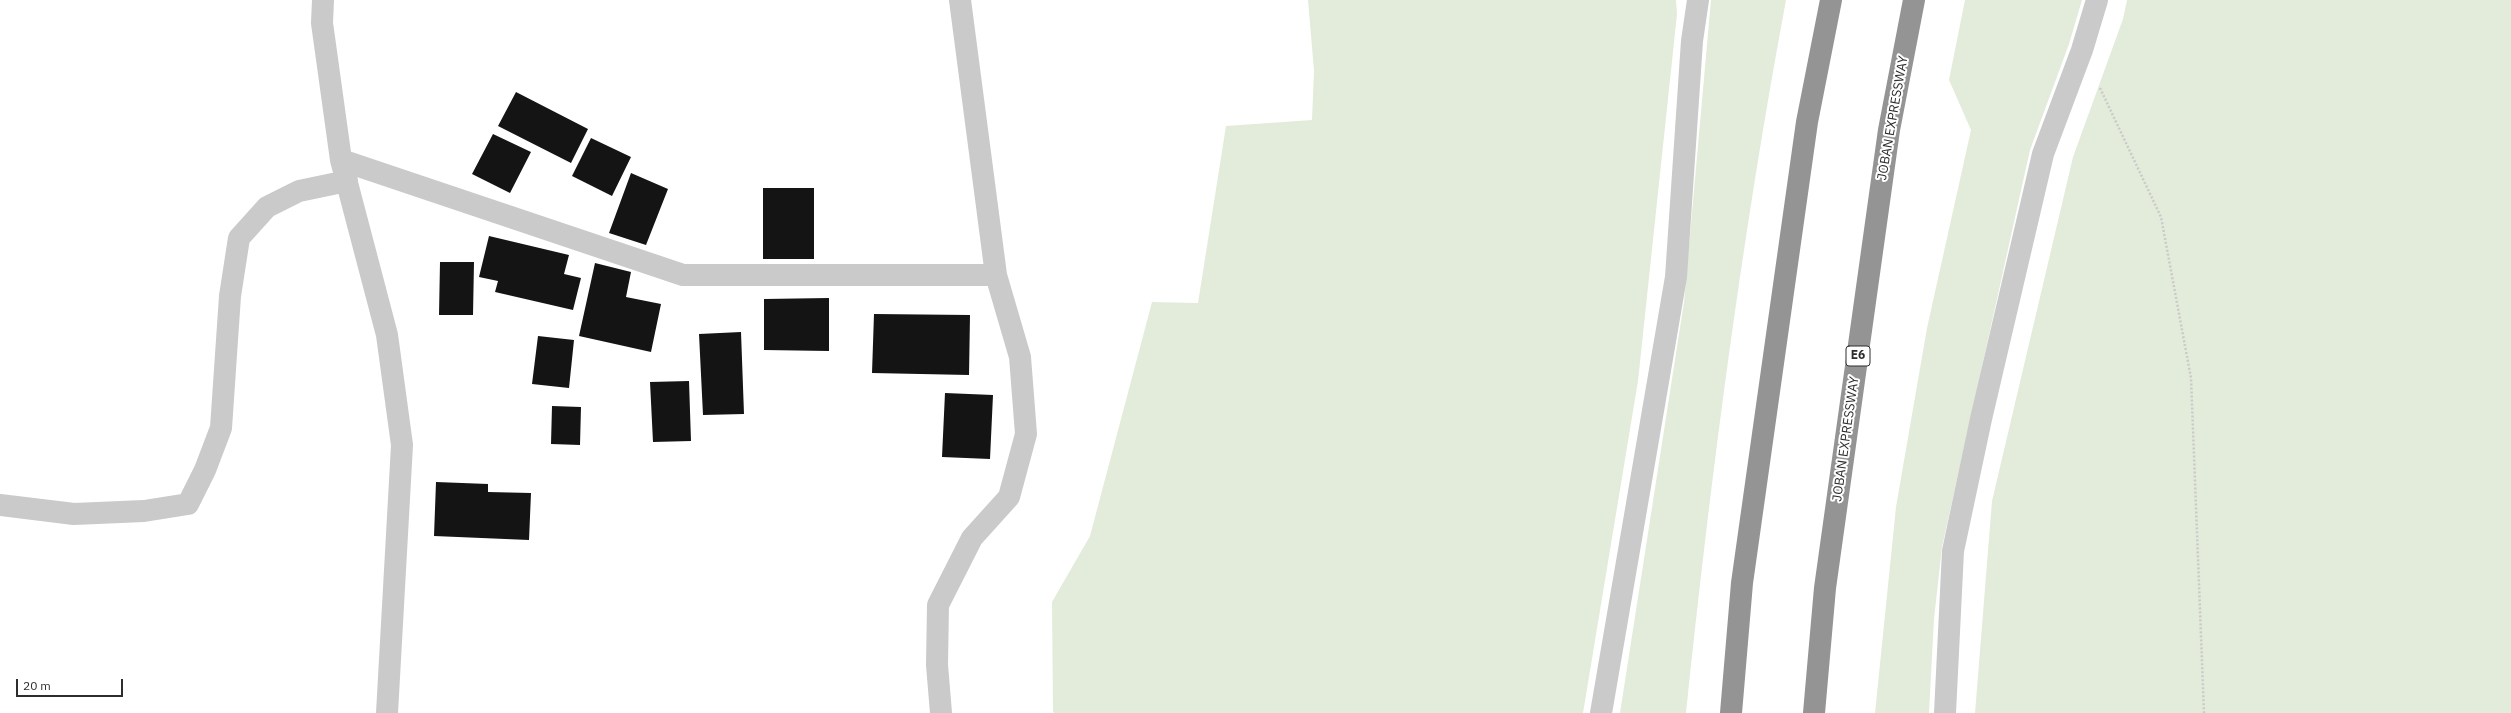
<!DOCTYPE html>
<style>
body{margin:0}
#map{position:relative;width:2511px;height:713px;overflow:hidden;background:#fff;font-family:"IBM Plex Sans",sans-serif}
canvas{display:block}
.scale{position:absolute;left:16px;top:679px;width:107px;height:18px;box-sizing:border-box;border:2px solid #2d2d2d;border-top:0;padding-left:5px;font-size:12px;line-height:14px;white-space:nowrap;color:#2d2d2d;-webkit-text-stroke:3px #fff;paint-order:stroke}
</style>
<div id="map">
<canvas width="2511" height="713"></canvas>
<div class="scale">20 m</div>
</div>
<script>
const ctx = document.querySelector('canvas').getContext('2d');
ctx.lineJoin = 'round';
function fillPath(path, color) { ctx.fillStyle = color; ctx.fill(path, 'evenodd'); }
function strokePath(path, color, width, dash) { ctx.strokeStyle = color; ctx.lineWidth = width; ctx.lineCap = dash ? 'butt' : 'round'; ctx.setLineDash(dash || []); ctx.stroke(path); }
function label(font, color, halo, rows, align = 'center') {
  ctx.font = font + ' "IBM Plex Sans",sans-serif'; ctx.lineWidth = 4; ctx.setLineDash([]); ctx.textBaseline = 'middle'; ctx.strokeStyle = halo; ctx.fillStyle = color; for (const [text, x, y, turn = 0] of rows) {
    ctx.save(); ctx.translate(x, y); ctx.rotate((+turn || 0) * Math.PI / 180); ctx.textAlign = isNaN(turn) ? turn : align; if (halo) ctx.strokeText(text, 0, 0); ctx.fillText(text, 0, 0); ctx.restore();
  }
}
const green = new Path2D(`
 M 1308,0 L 1676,0 L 1677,14 L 1638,381 L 1583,713 L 1054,713 L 1053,711 L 1052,602 L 1090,536 L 1152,302 L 1198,303 L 1226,126 L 1312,120 L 1314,71 Z
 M 1711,0 L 1786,0 C 1742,236 1711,474 1686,713 L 1620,713 L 1684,302 Z
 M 1965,0 L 2082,0 L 2069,44 L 2030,150 L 1942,547 L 1934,619 L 1929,713 L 1875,713 L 1896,507 L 1927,328 L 1971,130 L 1949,80 Z
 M 2127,0 L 2511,0 L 2511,713 L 1975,713 L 1992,501 L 2073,157 L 2123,19 Z`);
const building = new Path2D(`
 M 516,92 L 588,129 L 571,163 L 498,126 Z
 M 493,134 L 531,152 L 510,193 L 472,174 Z
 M 591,138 L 631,157 L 612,196 L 572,176 Z
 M 631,173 L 668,189 L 646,245 L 609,233 Z
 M 763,188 L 814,188 L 814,259 L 763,259 Z
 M 489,236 L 569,255 L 564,274 L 581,278 L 573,310 L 495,292 L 498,281 L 479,277 Z
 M 440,262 L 474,262 L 473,315 L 439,315 Z
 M 595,263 L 631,272 L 626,297 L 661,304 L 651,352 L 579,336 Z
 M 829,298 L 829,351 L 764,350 L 764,299 Z
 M 874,314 L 970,315 L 969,375 L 872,373 Z
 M 741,332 L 744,414 L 703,415 L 699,334 Z
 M 538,336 L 574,340 L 569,388 L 532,384 Z
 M 689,381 L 691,441 L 653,442 L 650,382 Z
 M 945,393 L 993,395 L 990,459 L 942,457 Z
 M 552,406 L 581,407 L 580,445 L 551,444 Z
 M 436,482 L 488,484 L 488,492 L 531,493 L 529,540 L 434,536 Z`);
const path = new Path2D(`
 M 2100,88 L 2161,217 L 2191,378 L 2204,713`);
const minor = new Path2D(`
 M 323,0 L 322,23 L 341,160 L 387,335 L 402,445 L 387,713
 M 341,160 L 683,275 L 996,275
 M 0,505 L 74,514 L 144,511 L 188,504 L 205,470 L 221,428 L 230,296 L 239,238 L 267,207 L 299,191 L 347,181
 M 941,713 L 937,665 L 938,605 L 972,538 L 1009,497 L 1026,434 L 1020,357 L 996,275 L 960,0
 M 1601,713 L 1676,277 L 1692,41 L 1698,0
 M 1945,713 L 1953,551 L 1981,419 L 2043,154 L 2082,50 L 2097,0`);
const highway = new Path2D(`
 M 1731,713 L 1742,583 L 1807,122 L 1831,0
 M 1814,713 L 1825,588 L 1889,130 L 1914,0`);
const shields = [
 [1858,356,24]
];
const shieldNames = [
 ["E6",1858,356]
];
const streetNames = [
 ["JOBAN EXPRESSWAY",1893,118,-80],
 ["JOBAN EXPRESSWAY",1846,439,-82]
];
fillPath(green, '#e3ecda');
fillPath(building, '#141414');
strokePath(path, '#cacaca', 2.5, [2, 2]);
strokePath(minor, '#cacaca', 22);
strokePath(highway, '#949494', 22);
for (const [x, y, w] of shields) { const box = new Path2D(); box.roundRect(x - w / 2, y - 10, w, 20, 3); ctx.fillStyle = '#fff'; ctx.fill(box); strokePath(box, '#2d2d2d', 1); }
label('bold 12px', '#2d2d2d', null, shieldNames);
label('13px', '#2d2d2d', '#fff', streetNames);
</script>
